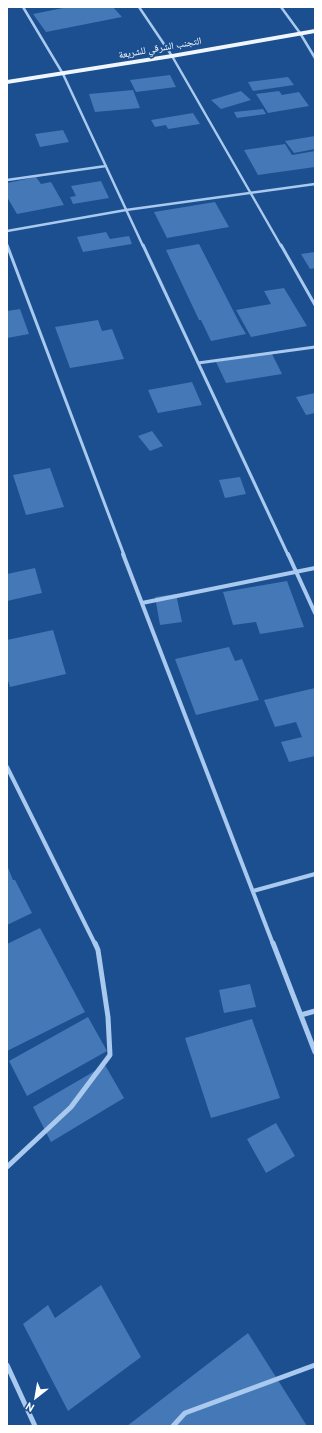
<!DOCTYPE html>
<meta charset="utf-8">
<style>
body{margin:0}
#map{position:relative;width:322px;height:1433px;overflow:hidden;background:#1b4f8f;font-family:Cabin,sans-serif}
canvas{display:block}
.frame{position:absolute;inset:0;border:8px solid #fff;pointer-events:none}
.north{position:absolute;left:16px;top:1377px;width:40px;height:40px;-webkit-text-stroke:3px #1b4f8f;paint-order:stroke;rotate:211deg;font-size:11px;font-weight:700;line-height:16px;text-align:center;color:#fff}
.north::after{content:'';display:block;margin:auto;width:14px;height:18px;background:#fff;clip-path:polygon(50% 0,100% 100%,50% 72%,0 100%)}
</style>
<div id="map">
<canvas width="322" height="1433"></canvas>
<div class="frame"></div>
<div class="north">N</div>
</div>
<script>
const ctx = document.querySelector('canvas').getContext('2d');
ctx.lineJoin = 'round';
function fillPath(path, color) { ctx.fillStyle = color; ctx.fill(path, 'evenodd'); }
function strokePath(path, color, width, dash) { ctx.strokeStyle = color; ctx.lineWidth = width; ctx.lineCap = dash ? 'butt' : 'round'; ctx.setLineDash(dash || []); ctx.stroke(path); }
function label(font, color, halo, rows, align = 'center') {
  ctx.font = font + ' Cabin,"Noto Naskh Arabic",sans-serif'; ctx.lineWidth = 3.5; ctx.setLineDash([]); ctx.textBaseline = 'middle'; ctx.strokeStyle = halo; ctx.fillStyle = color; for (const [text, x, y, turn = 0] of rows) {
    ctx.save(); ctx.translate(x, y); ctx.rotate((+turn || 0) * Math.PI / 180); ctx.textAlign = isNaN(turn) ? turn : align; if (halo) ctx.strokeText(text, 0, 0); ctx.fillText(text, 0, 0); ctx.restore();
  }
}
const building = new Path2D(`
 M 68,7 L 113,7 L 122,17 L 46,32 L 33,14 Z
 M 170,75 L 176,87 L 136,92 L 130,80 Z
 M 288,77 L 294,85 L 253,91 L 248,82 Z
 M 133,90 L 140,108 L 95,112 L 89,94 Z
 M 241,91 L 251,100 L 221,109 L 211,100 Z
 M 279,91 L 282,95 L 299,92 L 309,106 L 268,113 L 256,94 Z
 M 263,109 L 266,114 L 237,118 L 234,112 Z
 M 193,113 L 200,124 L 168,129 L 166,125 L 155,127 L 151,120 Z
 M 63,130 L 69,142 L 40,147 L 35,134 Z
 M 315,136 L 315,149 L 294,153 L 285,141 Z
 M 285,144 L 292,155 L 315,151 L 315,167 L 258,175 L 244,150 Z
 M 36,177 L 41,184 L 51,182 L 64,205 L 17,214 L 7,197 L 7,183 Z
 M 101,181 L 109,198 L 73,204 L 70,197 L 76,196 L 71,186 Z
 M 215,202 L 229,227 L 167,238 L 154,212 Z
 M 106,232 L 110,239 L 129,236 L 132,244 L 83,252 L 77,237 Z
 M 199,244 L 239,322 L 246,334 L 211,341 L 201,320 L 199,320 L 166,250 Z
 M 315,252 L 315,268 L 310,269 L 301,254 Z
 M 284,288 L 307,326 L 251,337 L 236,310 L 271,304 L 264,291 Z
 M 20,309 L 29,334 L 7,338 L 7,311 Z
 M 98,320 L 102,331 L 112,329 L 124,359 L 70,368 L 55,327 Z
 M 271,352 L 282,374 L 226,383 L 216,362 Z
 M 192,382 L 202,405 L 158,413 L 148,390 Z
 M 315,393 L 315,413 L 306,415 L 296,397 Z
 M 152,431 L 163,446 L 150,451 L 138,436 Z
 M 50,468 L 64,507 L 26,515 L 13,475 Z
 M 240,477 L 246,494 L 225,498 L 219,480 Z
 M 35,568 L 42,593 L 7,601 L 7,574 Z
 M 287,581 L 304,627 L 260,634 L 256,622 L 233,625 L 223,592 Z
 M 176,594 L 182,622 L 160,625 L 155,597 Z
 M 53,630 L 66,674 L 10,687 L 7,677 L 7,640 Z
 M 229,647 L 235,661 L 242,659 L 259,700 L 196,715 L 175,659 Z
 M 315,688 L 315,756 L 289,762 L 281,742 L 302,737 L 296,722 L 275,727 L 264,700 Z
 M 7,865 L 13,880 L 15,880 L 32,913 L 7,925 Z
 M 40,928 L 85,1012 L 7,1051 L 7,944 Z
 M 250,984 L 256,1007 L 224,1013 L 219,990 Z
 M 88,1017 L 107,1051 L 27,1096 L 9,1061 Z
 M 252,1019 L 280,1098 L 211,1118 L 185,1038 Z
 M 105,1065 L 124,1098 L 51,1142 L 33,1107 Z
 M 276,1123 L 295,1156 L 266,1173 L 247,1139 Z
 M 101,1285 L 141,1357 L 68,1411 L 23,1324 L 48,1305 L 55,1318 Z
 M 248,1333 L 307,1426 L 127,1426 Z`);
const streetFar3 = new Path2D(`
 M 23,7 L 63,74 L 143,246
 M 139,7 L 172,56 L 281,246
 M 281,7 L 300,33 L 315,58
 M 7,180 L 106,166
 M 7,231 L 126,210 L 315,184`);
const streetFar2 = new Path2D(`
 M 7,245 L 124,555
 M 143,245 L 288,555
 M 281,245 L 315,305
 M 198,363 L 315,347`);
const streetFar1 = new Path2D(`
 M 123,554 L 273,944
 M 288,554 L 315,613
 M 142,603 L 315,568
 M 7,767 L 95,944
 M 253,891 L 315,874`);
const street = new Path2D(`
 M 273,943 L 315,1052
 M 301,1015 L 315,1011
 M 7,1167 L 71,1107 L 110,1055 L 108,1017 L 98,950 L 95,943
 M 7,1365 L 35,1426
 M 173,1426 L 185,1413 L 315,1365`);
const primary = new Path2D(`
 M 315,29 L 315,33 L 172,58 L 7,84 L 7,80 L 172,54 Z`);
const farStreetnames = [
 ["التجنب الشرقي للشريعة",160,48,-10]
];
fillPath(building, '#4478b7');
strokePath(streetFar3, '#a9c9ee', 2.5);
strokePath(streetFar2, '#a9c9ee', 3);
strokePath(streetFar1, '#a9c9ee', 4);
strokePath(street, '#a9c9ee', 5);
fillPath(primary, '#f0f6ff');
label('10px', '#fff', '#1b4f8f', farStreetnames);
</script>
